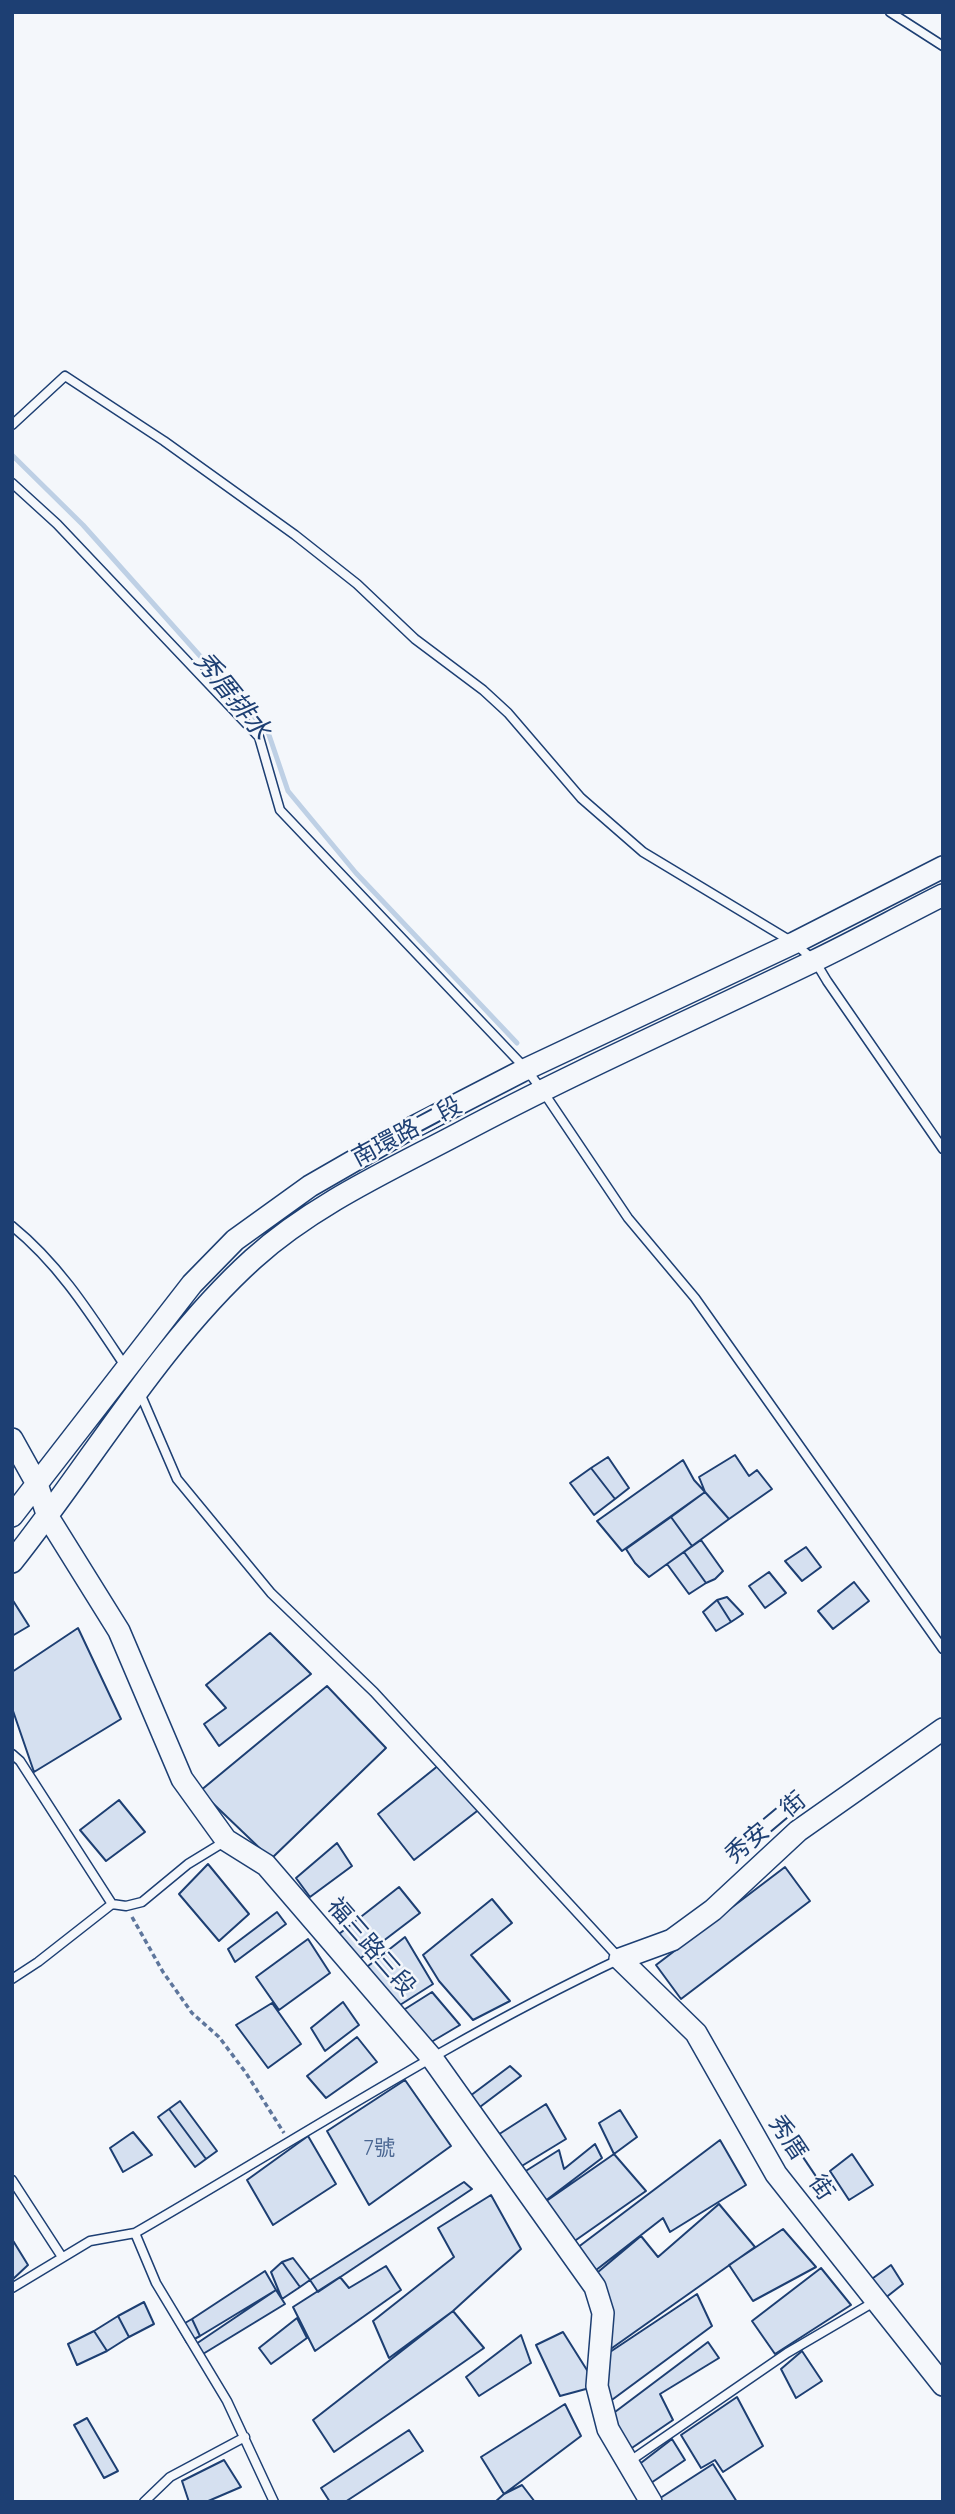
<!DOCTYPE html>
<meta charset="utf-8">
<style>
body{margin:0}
#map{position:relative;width:955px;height:2514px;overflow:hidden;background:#f4f7fb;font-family:Quicksand,sans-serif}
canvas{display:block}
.frame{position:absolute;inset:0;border:14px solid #1d3f73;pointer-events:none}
</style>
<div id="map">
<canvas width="955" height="2514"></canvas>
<div class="frame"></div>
</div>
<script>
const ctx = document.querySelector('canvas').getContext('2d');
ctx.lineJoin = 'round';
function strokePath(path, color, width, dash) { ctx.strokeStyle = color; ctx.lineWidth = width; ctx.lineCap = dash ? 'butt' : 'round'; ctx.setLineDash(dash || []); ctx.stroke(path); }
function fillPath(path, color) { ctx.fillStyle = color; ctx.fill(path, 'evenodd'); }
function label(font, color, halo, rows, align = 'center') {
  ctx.font = font + ' Quicksand,"Noto Sans TC",sans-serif'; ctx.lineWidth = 5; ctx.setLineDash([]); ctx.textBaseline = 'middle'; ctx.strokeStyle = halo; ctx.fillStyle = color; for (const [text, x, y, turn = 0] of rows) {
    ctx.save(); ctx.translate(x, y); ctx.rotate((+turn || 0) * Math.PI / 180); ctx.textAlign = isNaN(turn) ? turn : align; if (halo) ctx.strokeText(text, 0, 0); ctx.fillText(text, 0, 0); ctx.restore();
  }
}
const stream = new Path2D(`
 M 12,455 L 83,525 L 268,732 L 288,791 L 356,873 L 517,1043`);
const building = new Path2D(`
 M 735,1455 L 749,1476 L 757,1470 L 772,1489 L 729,1519 L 705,1492 L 699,1477 Z
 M 608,1457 L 629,1488 L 615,1499 L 591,1468 Z
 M 683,1460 L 694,1480 L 705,1492 L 622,1551 L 597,1521 Z
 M 591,1468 L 615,1499 L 594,1515 L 570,1483 Z
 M 705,1492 L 729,1519 L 692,1546 L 671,1517 Z
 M 671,1517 L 692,1546 L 649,1577 L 635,1563 L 626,1549 Z
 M 701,1540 L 723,1571 L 715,1579 L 706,1583 L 684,1552 Z
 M 806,1547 L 821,1567 L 802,1581 L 785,1561 Z
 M 684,1552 L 706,1583 L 689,1594 L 667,1564 Z
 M 769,1572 L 786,1593 L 765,1608 L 749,1586 Z
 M 854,1582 L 869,1601 L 833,1629 L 818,1611 Z
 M 727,1597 L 743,1614 L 731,1622 L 717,1600 Z
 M 12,1599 L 29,1626 L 12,1636 Z
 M 717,1600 L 731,1622 L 716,1631 L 703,1612 Z
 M 78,1628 L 121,1719 L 34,1772 L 12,1708 L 12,1672 Z
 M 270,1633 L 311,1674 L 219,1746 L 204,1724 L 226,1708 L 206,1685 Z
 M 327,1686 L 386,1748 L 271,1859 L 200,1791 Z
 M 444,1761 L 481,1808 L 414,1860 L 378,1814 Z
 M 119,1800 L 145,1832 L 106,1861 L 80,1830 Z
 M 337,1843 L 352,1866 L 310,1897 L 296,1878 Z
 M 208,1864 L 249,1914 L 219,1941 L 179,1894 Z
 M 785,1867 L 810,1901 L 681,1999 L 656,1965 Z
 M 399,1887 L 420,1913 L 357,1961 L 339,1934 Z
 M 492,1899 L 512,1923 L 471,1955 L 510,2001 L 473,2020 L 439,1981 L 423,1955 Z
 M 277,1912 L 286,1924 L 235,1962 L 228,1949 Z
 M 405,1937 L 433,1984 L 389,2012 L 363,1970 Z
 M 308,1939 L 330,1973 L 279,2010 L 256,1977 Z
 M 432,1992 L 460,2025 L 416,2051 L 394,2016 Z
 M 343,2002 L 359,2025 L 325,2051 L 311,2028 Z
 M 272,2003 L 301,2044 L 268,2068 L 236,2025 Z
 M 357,2037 L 377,2062 L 326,2098 L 307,2076 Z
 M 510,2066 L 521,2076 L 468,2116 L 462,2102 Z
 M 405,2080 L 451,2146 L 369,2205 L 327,2131 Z
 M 180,2101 L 217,2151 L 206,2159 L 169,2109 Z
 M 546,2104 L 566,2139 L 507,2175 L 490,2140 Z
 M 169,2109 L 206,2159 L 195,2167 L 158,2117 Z
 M 620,2110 L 637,2137 L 614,2154 L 599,2123 Z
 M 133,2132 L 152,2155 L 123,2172 L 110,2148 Z
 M 308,2136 L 336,2184 L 273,2225 L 247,2180 Z
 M 720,2140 L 746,2185 L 670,2232 L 663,2218 L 591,2274 L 573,2251 Z
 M 595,2144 L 602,2158 L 532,2211 L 513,2179 L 559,2150 L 564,2169 Z
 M 614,2154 L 646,2191 L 566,2247 L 532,2211 Z
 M 852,2154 L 873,2185 L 849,2200 L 830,2171 Z
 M 464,2182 L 472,2189 L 318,2292 L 310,2280 Z
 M 491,2195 L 521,2249 L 453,2311 L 389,2358 L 373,2321 L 454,2257 L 438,2228 Z
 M 719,2204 L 755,2247 L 605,2353 L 598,2272 L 641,2236 L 658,2257 Z
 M 783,2229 L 816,2267 L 753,2301 L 729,2265 Z
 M 12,2239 L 28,2265 L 12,2280 Z
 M 293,2258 L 310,2280 L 300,2287 L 282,2262 Z
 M 282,2262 L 300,2287 L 282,2299 L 271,2272 Z
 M 891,2265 L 903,2284 L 870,2310 L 858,2289 Z
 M 386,2266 L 401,2290 L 315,2351 L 293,2307 L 340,2277 L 349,2288 Z
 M 821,2268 L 851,2305 L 775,2354 L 752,2321 Z
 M 265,2271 L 276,2290 L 200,2336 L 192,2319 Z
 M 276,2290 L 285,2304 L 198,2357 L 193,2346 Z
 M 697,2294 L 712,2326 L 601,2408 L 601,2358 Z
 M 144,2302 L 154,2324 L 129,2337 L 118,2316 Z
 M 453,2311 L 484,2348 L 334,2452 L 313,2420 Z
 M 118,2316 L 129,2337 L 107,2351 L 94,2331 Z
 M 297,2318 L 307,2338 L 271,2364 L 259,2348 Z
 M 192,2319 L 200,2336 L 187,2343 L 178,2327 Z
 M 94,2331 L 107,2351 L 77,2365 L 68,2344 Z
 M 563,2332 L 597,2386 L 560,2396 L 536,2345 Z
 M 521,2335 L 531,2363 L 479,2396 L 466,2377 Z
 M 708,2342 L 719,2358 L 660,2394 L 673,2420 L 623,2454 L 603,2421 Z
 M 802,2351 L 822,2381 L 796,2398 L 781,2369 Z
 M 737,2397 L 763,2446 L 723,2472 L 715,2460 L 701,2468 L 681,2435 Z
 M 565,2404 L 581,2436 L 504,2494 L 481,2457 Z
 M 87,2418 L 118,2471 L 104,2478 L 74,2425 Z
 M 409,2430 L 423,2451 L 345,2502 L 330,2502 L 321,2488 Z
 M 672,2439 L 685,2460 L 648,2485 L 637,2466 Z
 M 224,2460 L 241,2487 L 206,2502 L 189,2502 L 182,2481 Z
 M 713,2464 L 737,2502 L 654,2502 Z
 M 522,2485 L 535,2502 L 495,2502 L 504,2494 Z`);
const path = new Path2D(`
 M 132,1917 L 163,1972 L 192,2013 L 219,2037 L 246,2073 L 284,2133`);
const service = new Path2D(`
 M 890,12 L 943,46
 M 12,425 L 65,376 L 164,441 L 295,535 L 357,584 L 415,639 L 483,690 L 508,713 L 581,798 L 643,852 L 794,943 L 815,961 L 827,981 L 943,1149
 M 12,483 L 57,524 L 259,737 L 280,810 L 526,1069 L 542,1090 L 628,1218 L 695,1298 L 943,1649
 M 12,1226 C 60,1265 91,1315 125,1366
 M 12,1754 L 20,1761 L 112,1904 L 126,1906 L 142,1902 L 188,1864 L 224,1842
 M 12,1979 L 38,1962 L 112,1904
 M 12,2180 L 62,2257
 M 135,2233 L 156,2283 L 227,2401 L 274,2502
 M 12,2288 L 90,2241 L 135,2233 C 296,2140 452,2038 620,1959 L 374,1692 L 271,1593 L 177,1479 L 140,1393
 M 630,2461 L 787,2353 L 874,2302
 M 144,2502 L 170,2477 L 245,2437`);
const tertiary = new Path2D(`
 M 12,1439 L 37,1484 L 48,1517 L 119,1631 L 182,1779 L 226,1840 L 266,1865 L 432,2058 L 595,2287 L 603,2313 L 597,2386 L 608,2429 L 651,2502
 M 12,1516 L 192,1284 L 235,1240 L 310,1186 L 402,1133 L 522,1071 L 794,943 L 943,867
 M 12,1562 C 91,1463 160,1343 253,1259 C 313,1205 388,1171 458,1134 C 574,1072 694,1019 812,962 C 856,941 899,917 943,895
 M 943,1729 L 798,1831 L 713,1910 L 672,1940 L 620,1959 L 696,2033 L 776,2174 L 943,2385`);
const numberNames = [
 ["7號",379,2149]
];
const streetNames = [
 ["南環路二段",407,1132,-28],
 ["秀安二街",766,1828,-40],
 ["福三路三段",371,1947,49],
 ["秀厝一街",801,2158,56]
];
const waterNames = [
 ["秀厝排水",232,696,51]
];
strokePath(stream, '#bed0e5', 5);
fillPath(building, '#d5e0f0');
strokePath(building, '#1d3f73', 2);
strokePath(service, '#1d3f73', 11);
strokePath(tertiary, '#1d3f73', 24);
strokePath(path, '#5e769c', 3.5, [5, 3.5]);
strokePath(service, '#f4f7fb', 8);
strokePath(tertiary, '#f4f7fb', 21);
label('21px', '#4b6792', null, numberNames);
label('24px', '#1d3f73', '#f4f7fb', streetNames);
label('italic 26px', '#1d3f73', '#f4f7fb', waterNames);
</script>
